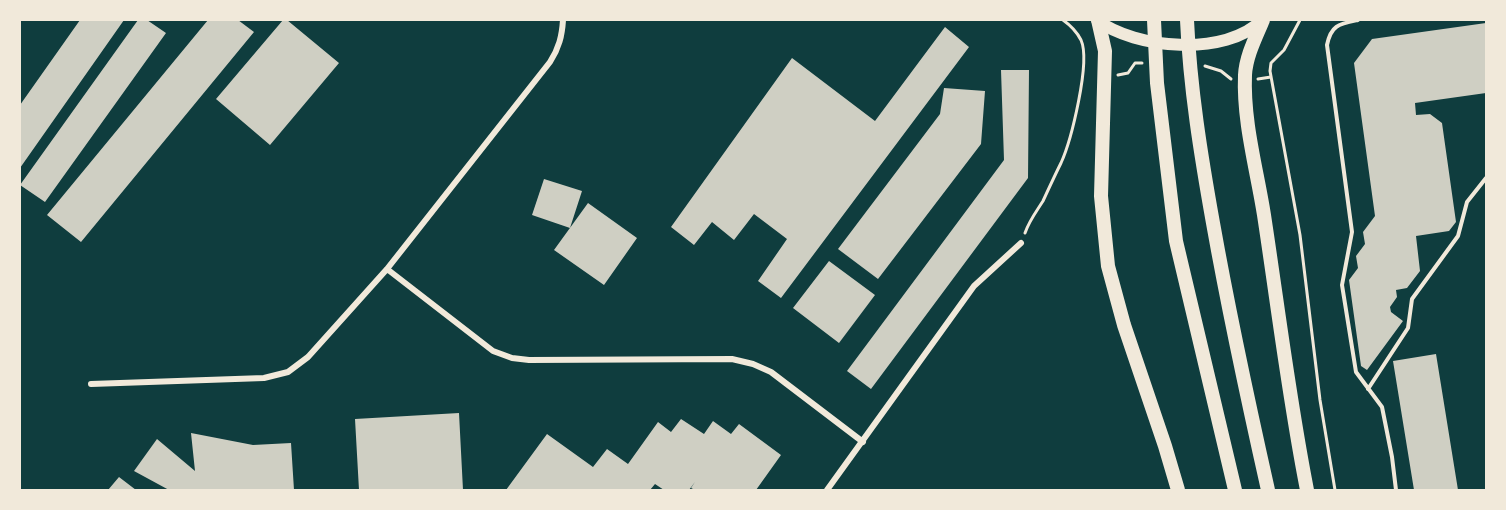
<!DOCTYPE html>
<style>
body{margin:0}
#map{position:relative;width:1506px;height:510px;overflow:hidden;background:#0f3d3e;font-family:"PT Sans",sans-serif}
canvas{display:block}
.frame{position:absolute;inset:0;border:21px solid #f1e9da;pointer-events:none}
</style>
<div id="map">
<canvas width="1506" height="510"></canvas>
<div class="frame"></div>
</div>
<script>
const ctx = document.querySelector('canvas').getContext('2d');
ctx.lineJoin = 'round';
function fillPath(path, color) { ctx.fillStyle = color; ctx.fill(path, 'evenodd'); }
function strokePath(path, color, width, dash) { ctx.strokeStyle = color; ctx.lineWidth = width; ctx.lineCap = dash ? 'butt' : 'round'; ctx.setLineDash(dash || []); ctx.stroke(path); }
const building = new Path2D(`
 M 80,20 L 124,20 L 20,168 L 20,105 Z
 M 138,20 L 147,20 L 166,33 L 45,202 L 20,185 Z
 M 208,20 L 238,20 L 254,32 L 81,242 L 47,215 Z
 M 283,20 L 287,20 L 339,63 L 270,145 L 216,99 Z
 M 1486,23 L 1486,93 L 1415,103 L 1416,115 L 1430,114 L 1442,123 L 1456,222 L 1449,231 L 1416,236 L 1420,271 L 1407,288 L 1396,290 L 1397,297 L 1390,307 L 1391,312 L 1403,321 L 1367,370 L 1361,366 L 1349,280 L 1358,268 L 1356,256 L 1365,244 L 1363,232 L 1375,216 L 1354,63 L 1372,39 Z
 M 945,27 L 969,47 L 781,298 L 758,281 L 787,239 L 754,214 L 734,240 L 712,222 L 694,245 L 671,227 L 792,58 L 875,121 Z
 M 1001,70 L 1029,70 L 1028,178 L 871,389 L 847,371 L 1004,160 Z
 M 944,88 L 985,91 L 981,144 L 878,279 L 838,249 L 940,114 Z
 M 544,179 L 582,191 L 570,228 L 532,215 Z
 M 588,203 L 637,238 L 604,285 L 554,250 Z
 M 829,261 L 875,295 L 839,343 L 793,308 Z
 M 1436,354 L 1458,490 L 1414,490 L 1393,361 Z
 M 459,413 L 463,490 L 359,490 L 355,419 Z
 M 681,419 L 704,434 L 713,421 L 731,434 L 739,424 L 781,455 L 756,490 L 695,490 L 691,488 L 695,482 L 689,490 L 664,490 L 655,484 L 650,490 L 506,490 L 547,434 L 593,467 L 607,449 L 628,464 L 658,422 L 671,432 Z
 M 191,433 L 253,445 L 291,443 L 294,490 L 169,490 L 134,471 L 157,439 L 195,471 Z
 M 119,477 L 136,490 L 108,490 Z`);
const path = new Path2D(`
 M 1300,20 L 1284,50 L 1271,63 L 1270,71 L 1300,235 L 1320,400 L 1335,490
 M 1205,66 L 1221,71 L 1231,79
 M 1118,75 L 1128,73 L 1135,63 L 1142,63
 M 1258,79 L 1271,77
 M 1025,233 C 1029,221 1036,212 1043,201 C 1049,188 1055,175 1061,163 C 1071,141 1091,62 1081,40 C 1077,32 1070,25 1063,20`);
const service = new Path2D(`
 M 1358,20 C 1339,24 1331,25 1327,45 L 1352,232 L 1342,285 L 1356,372 L 1382,407 L 1392,457 L 1396,490
 M 1368,389 L 1408,328 L 1412,299 L 1458,236 L 1467,202 L 1486,178`);
const minor = new Path2D(`
 M 387,269 L 493,351 L 512,358 L 529,360 L 732,359 L 753,364 L 771,372 L 863,442
 M 91,384 L 264,378 L 288,372 L 308,357 L 387,269 L 550,62 C 559,48 562,36 563,20
 M 827,490 L 974,286 L 1021,243`);
const primary = new Path2D(`
 M 1097,20 C 1135,49 1226,57 1262,20`);
const motorway = new Path2D(`
 M 1098,20 L 1105,51 L 1101,196 L 1108,266 L 1124,325 L 1165,446 L 1178,490
 M 1154,20 L 1157,83 L 1176,241 L 1235,490
 M 1187,20 C 1190,88 1201,156 1213,223 C 1229,313 1248,401 1268,490
 M 1263,20 C 1256,37 1246,56 1245,75 C 1243,122 1257,170 1264,215 C 1278,307 1289,399 1307,490`);
fillPath(building, '#cfcfc3');
strokePath(path, '#f1e9da', 3);
strokePath(service, '#f1e9da', 4);
strokePath(minor, '#f1e9da', 6);
strokePath(primary, '#f1e9da', 12);
strokePath(motorway, '#f1e9da', 14);
</script>
